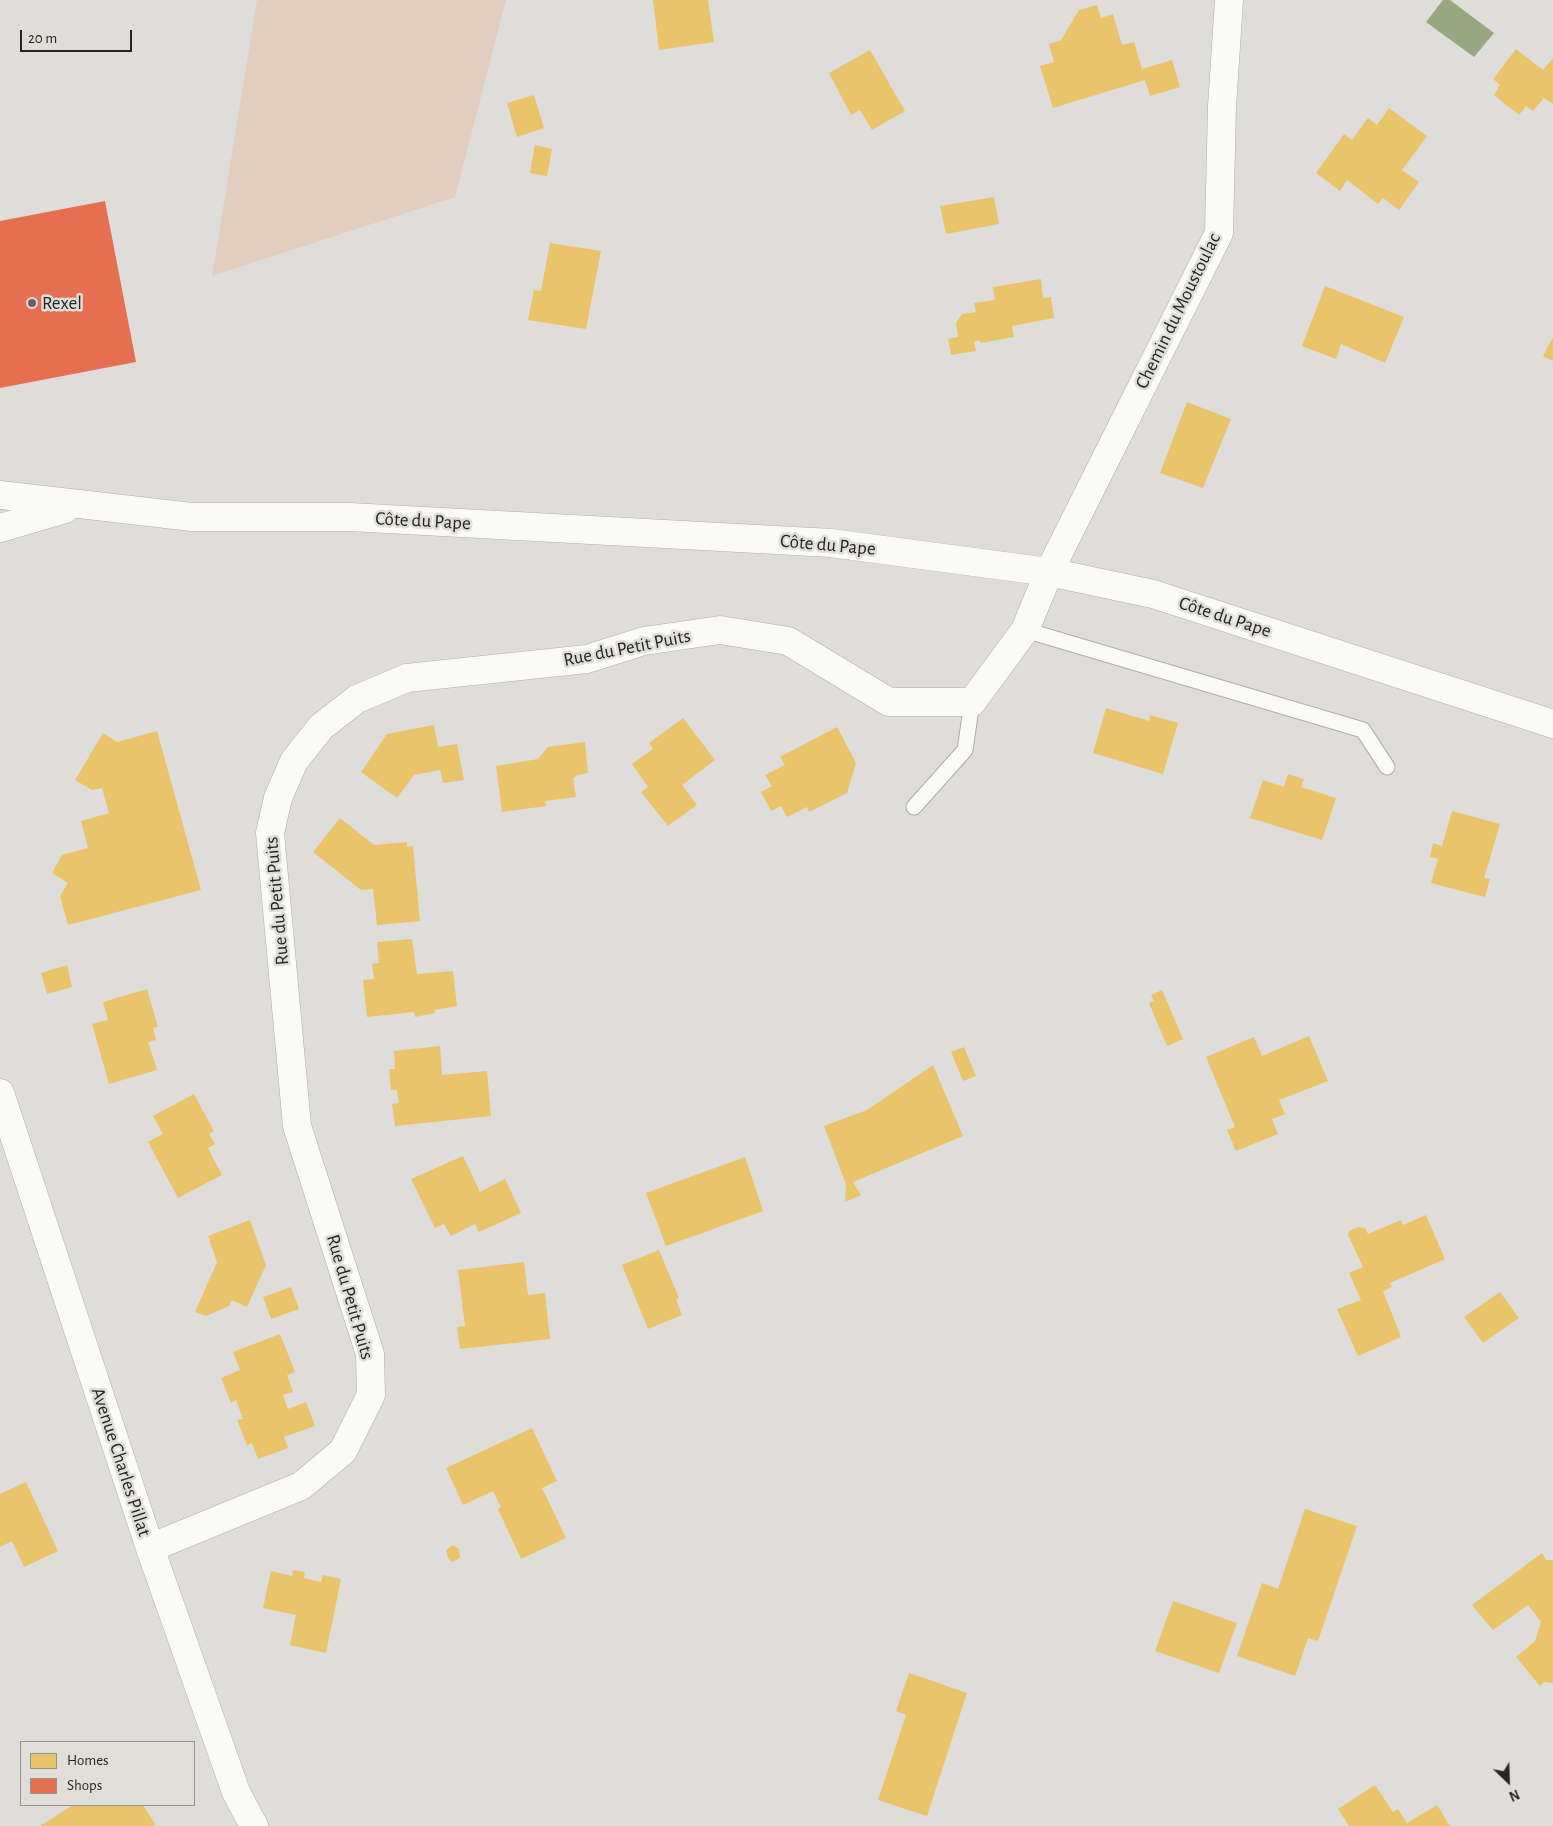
<!DOCTYPE html>
<meta charset="utf-8">
<style>
body{margin:0}
#map{position:relative;width:1553px;height:1826px;overflow:hidden;background:#deddda;font-family:"Alegreya Sans",sans-serif}
canvas{display:block}
.legend{position:absolute;left:20px;top:1741px;width:175px;height:65px;box-sizing:border-box;background:#e0ded8;border:1px solid #95948f;margin:0;padding:6px 9px;list-style:none;font-size:15px;color:#252522}
.legend li{display:flex;align-items:center;gap:10px;height:25px}
.legend b{width:25px;border:1px solid #95948f}
.north{position:absolute;left:1483px;top:1756px;width:50px;height:50px;-webkit-text-stroke:4px #e0ded8;paint-order:stroke;rotate:156deg;font-size:14px;font-weight:700;line-height:20px;text-align:center;color:#252522}
.north::after{content:'';display:block;margin:auto;width:18px;height:22px;background:#252522;clip-path:polygon(50% 0,100% 100%,50% 72%,0 100%)}
.scale{position:absolute;left:20px;top:30px;width:112px;height:22px;box-sizing:border-box;border:2px solid #252522;border-top:0;padding-left:6px;font-size:15px;line-height:18px;white-space:nowrap;color:#252522;-webkit-text-stroke:4px #e0ded8;paint-order:stroke}
</style>
<div id="map">
<canvas width="1553" height="1826"></canvas>
<ul class="legend">
<li><b style="height:14px;background:#e9c46a"></b>Homes</li>
<li><b style="height:14px;background:#e76f51"></b>Shops</li>
</ul>
<div class="north">N</div>
<div class="scale">20 m</div>
</div>
<script>
const ctx = document.querySelector('canvas').getContext('2d');
ctx.lineJoin = 'round';
function fillPath(path, color) { ctx.fillStyle = color; ctx.fill(path, 'evenodd'); }
function strokePath(path, color, width, dash) { ctx.strokeStyle = color; ctx.lineWidth = width; ctx.lineCap = dash ? 'butt' : 'round'; ctx.setLineDash(dash || []); ctx.stroke(path); }
function label(font, color, halo, rows, align = 'center') {
  ctx.font = font + ' "Alegreya Sans",sans-serif'; ctx.lineWidth = 5; ctx.setLineDash([]); ctx.textBaseline = 'middle'; ctx.strokeStyle = halo; ctx.fillStyle = color; for (const [text, x, y, turn = 0] of rows) {
    ctx.save(); ctx.translate(x, y); ctx.rotate((+turn || 0) * Math.PI / 180); ctx.textAlign = isNaN(turn) ? turn : align; if (halo) ctx.strokeText(text, 0, 0); ctx.fillText(text, 0, 0); ctx.restore();
  }
}
const green = new Path2D(`
 M 257,0 L 506,0 L 455,197 L 212,276 Z`);
const water = new Path2D(`
 M 1443,0 L 1450,0 L 1494,33 L 1474,57 L 1426,22 Z`);
const homes = new Path2D(`
 M 653,0 L 708,0 L 714,42 L 659,50 Z
 M 1097,5 L 1101,18 L 1113,14 L 1122,45 L 1134,42 L 1142,69 L 1172,60 L 1180,87 L 1150,96 L 1145,80 L 1053,108 L 1040,66 L 1054,62 L 1049,44 L 1061,40 L 1079,10 Z
 M 1516,49 L 1543,70 L 1553,58 L 1553,104 L 1544,98 L 1533,111 L 1526,106 L 1519,115 L 1494,95 L 1500,85 L 1493,79 Z
 M 870,50 L 905,111 L 872,130 L 860,110 L 851,115 L 829,73 Z
 M 534,95 L 544,128 L 517,137 L 507,103 Z
 M 1389,108 L 1427,136 L 1402,170 L 1419,182 L 1399,210 L 1383,198 L 1378,204 L 1347,180 L 1340,191 L 1316,173 L 1344,134 L 1352,140 L 1368,118 L 1377,125 Z
 M 535,145 L 552,149 L 547,176 L 530,173 Z
 M 994,197 L 999,224 L 946,234 L 940,206 Z
 M 550,243 L 601,251 L 586,329 L 528,320 L 534,290 L 541,291 Z
 M 1041,279 L 1043,298 L 1051,297 L 1054,318 L 1012,326 L 1014,337 L 981,343 L 979,340 L 974,342 L 976,351 L 951,355 L 948,339 L 958,337 L 956,323 L 962,314 L 976,312 L 974,303 L 995,300 L 993,287 Z
 M 1325,286 L 1404,317 L 1385,363 L 1341,344 L 1336,359 L 1302,346 Z
 M 1553,337 L 1553,361 L 1543,356 Z
 M 1187,402 L 1231,419 L 1203,488 L 1160,473 Z
 M 1106,708 L 1149,721 L 1150,715 L 1178,723 L 1163,774 L 1093,753 Z
 M 683,718 L 715,760 L 682,785 L 697,805 L 668,826 L 641,792 L 648,787 L 632,764 L 653,749 L 649,743 Z
 M 434,725 L 438,747 L 457,744 L 464,780 L 443,783 L 440,770 L 414,775 L 397,798 L 361,772 L 387,734 Z
 M 837,727 L 856,763 L 847,793 L 809,812 L 807,807 L 787,817 L 781,806 L 771,811 L 761,792 L 772,786 L 765,775 L 785,765 L 780,757 Z
 M 157,731 L 201,890 L 68,925 L 60,896 L 68,883 L 52,873 L 62,855 L 88,848 L 81,821 L 109,813 L 102,788 L 92,790 L 75,780 L 103,733 L 117,742 Z
 M 585,742 L 588,773 L 577,775 L 573,779 L 576,797 L 545,801 L 546,806 L 502,812 L 496,766 L 538,759 L 548,747 Z
 M 1288,774 L 1304,779 L 1301,787 L 1336,798 L 1322,840 L 1250,818 L 1263,780 L 1284,787 Z
 M 1452,811 L 1500,824 L 1484,878 L 1490,879 L 1485,897 L 1431,883 L 1438,859 L 1430,857 L 1433,843 L 1442,846 Z
 M 340,818 L 374,845 L 407,842 L 407,847 L 413,846 L 420,921 L 377,925 L 373,889 L 361,890 L 313,852 Z
 M 412,939 L 417,974 L 453,971 L 457,1006 L 434,1010 L 435,1013 L 415,1017 L 414,1012 L 367,1017 L 363,980 L 374,979 L 372,964 L 379,963 L 377,942 Z
 M 67,965 L 72,987 L 47,994 L 41,973 Z
 M 147,989 L 158,1027 L 153,1028 L 156,1040 L 148,1042 L 157,1070 L 109,1084 L 92,1024 L 108,1020 L 103,1002 Z
 M 1162,990 L 1183,1039 L 1167,1046 L 1149,1003 L 1154,1001 L 1151,995 Z
 M 1309,1036 L 1328,1081 L 1279,1100 L 1285,1114 L 1272,1119 L 1278,1134 L 1236,1151 L 1227,1130 L 1235,1127 L 1206,1057 L 1254,1037 L 1262,1056 Z
 M 440,1046 L 442,1075 L 487,1071 L 491,1116 L 395,1126 L 392,1104 L 399,1103 L 397,1090 L 391,1090 L 389,1069 L 395,1069 L 394,1051 Z
 M 964,1047 L 976,1076 L 963,1081 L 951,1052 Z
 M 933,1065 L 963,1136 L 853,1182 L 861,1195 L 845,1202 L 846,1184 L 824,1126 L 867,1110 Z
 M 194,1094 L 214,1131 L 209,1134 L 215,1144 L 208,1148 L 222,1175 L 178,1198 L 148,1142 L 163,1134 L 153,1116 Z
 M 463,1156 L 480,1192 L 505,1179 L 521,1213 L 479,1232 L 475,1224 L 451,1236 L 444,1224 L 435,1228 L 411,1179 Z
 M 745,1157 L 763,1211 L 666,1246 L 646,1193 Z
 M 1426,1215 L 1445,1259 L 1390,1283 L 1392,1287 L 1383,1291 L 1401,1337 L 1358,1356 L 1337,1309 L 1361,1300 L 1349,1273 L 1363,1267 L 1348,1235 L 1349,1231 L 1358,1227 L 1365,1228 L 1368,1234 L 1401,1220 L 1403,1225 Z
 M 250,1220 L 266,1265 L 247,1307 L 232,1300 L 229,1306 L 206,1316 L 195,1312 L 217,1262 L 208,1236 Z
 M 659,1250 L 679,1298 L 676,1299 L 682,1315 L 648,1329 L 622,1265 Z
 M 524,1262 L 528,1295 L 545,1293 L 550,1339 L 460,1349 L 457,1327 L 465,1326 L 458,1270 Z
 M 291,1287 L 299,1309 L 271,1319 L 263,1297 Z
 M 1500,1292 L 1519,1318 L 1483,1343 L 1464,1317 Z
 M 280,1334 L 295,1372 L 287,1375 L 293,1392 L 283,1395 L 288,1409 L 306,1402 L 315,1426 L 284,1437 L 288,1448 L 258,1459 L 252,1443 L 247,1445 L 237,1420 L 243,1419 L 236,1400 L 231,1403 L 221,1378 L 240,1370 L 233,1352 Z
 M 532,1428 L 557,1481 L 542,1488 L 566,1538 L 521,1559 L 498,1509 L 501,1507 L 493,1491 L 463,1505 L 446,1468 Z
 M 26,1482 L 58,1551 L 24,1567 L 12,1541 L 0,1547 L 0,1494 Z
 M 1305,1509 L 1357,1526 L 1318,1641 L 1308,1638 L 1295,1676 L 1237,1656 L 1262,1583 L 1278,1589 Z
 M 453,1545 L 459,1549 L 460,1558 L 452,1562 L 448,1558 L 446,1550 Z
 M 1542,1553 L 1546,1560 L 1553,1560 L 1553,1683 L 1544,1682 L 1540,1686 L 1516,1657 L 1535,1641 L 1541,1622 L 1528,1605 L 1493,1630 L 1472,1605 Z
 M 293,1570 L 305,1572 L 304,1578 L 321,1582 L 323,1575 L 341,1579 L 326,1653 L 290,1645 L 296,1615 L 263,1608 L 271,1571 L 292,1576 Z
 M 1173,1601 L 1237,1623 L 1219,1673 L 1155,1651 Z
 M 909,1673 L 967,1693 L 927,1816 L 878,1800 L 906,1715 L 896,1711 Z
 M 1375,1785 L 1393,1812 L 1398,1809 L 1407,1823 L 1437,1805 L 1450,1826 L 1349,1826 L 1338,1809 Z
 M 73,1805 L 143,1805 L 156,1825 L 153,1826 L 40,1826 Z`);
const shops = new Path2D(`
 M 105,201 L 136,362 L 0,388 L 0,221 Z`);
const lane = new Path2D(`
 M 1025,630 L 1363,730 L 1387,767
 M 914,807 L 965,750 L 972,702`);
const street = new Path2D(`
 M 0,1093 L 150,1548 L 236,1792 L 254,1826
 M 150,1548 L 301,1486 L 343,1451 L 371,1395 L 370,1354 L 297,1126 L 270,833 L 278,798 L 294,761 L 321,727 L 357,699 L 407,678 L 587,659 L 644,641 L 720,630 L 788,641 L 889,702 L 972,702 L 1025,630 L 1049,572 L 1219,233 L 1222,107 L 1229,0`);
const secondary = new Path2D(`
 M 0,495 L 192,517 L 350,517 L 831,543 L 1049,572 L 1153,594 L 1553,724
 M 0,528 L 65,509`);
const markers = [
 [32,303,5,"#666562"]
];
const poiNames = [
 ["Rexel",42,303]
];
const streetNames = [
 ["Chemin du Moustoulac",1178,311,-64],
 ["Côte du Pape",423,521,3],
 ["Côte du Pape",828,545,5],
 ["Côte du Pape",1225,617,18],
 ["Rue du Petit Puits",627,648,-11],
 ["Rue du Petit Puits",277,901,-95],
 ["Rue du Petit Puits",350,1297,74],
 ["Avenue Charles Pillat",121,1462,72]
];
fillPath(green, '#e2cebf');
fillPath(water, '#97a781');
fillPath(homes, '#e9c46a');
fillPath(shops, '#e76f51');
strokePath(lane, '#aeadab', 17);
strokePath(street, '#aeadab', 29);
strokePath(secondary, '#aeadab', 29);
strokePath(lane, '#fafaf9', 15);
strokePath(street, '#fafaf9', 28);
strokePath(secondary, '#fafaf9', 28);
for (const [x, y, r, color] of markers) { const dot = new Path2D(); dot.arc(x, y, r, 0, 2 * Math.PI); ctx.fillStyle = color; ctx.fill(dot); strokePath(dot, '#e0ded8', 2); }
label('19px', '#252522', '#e0ded8', poiNames, 'left');
label('19px', '#252522', '#e0ded8', streetNames);
</script>
